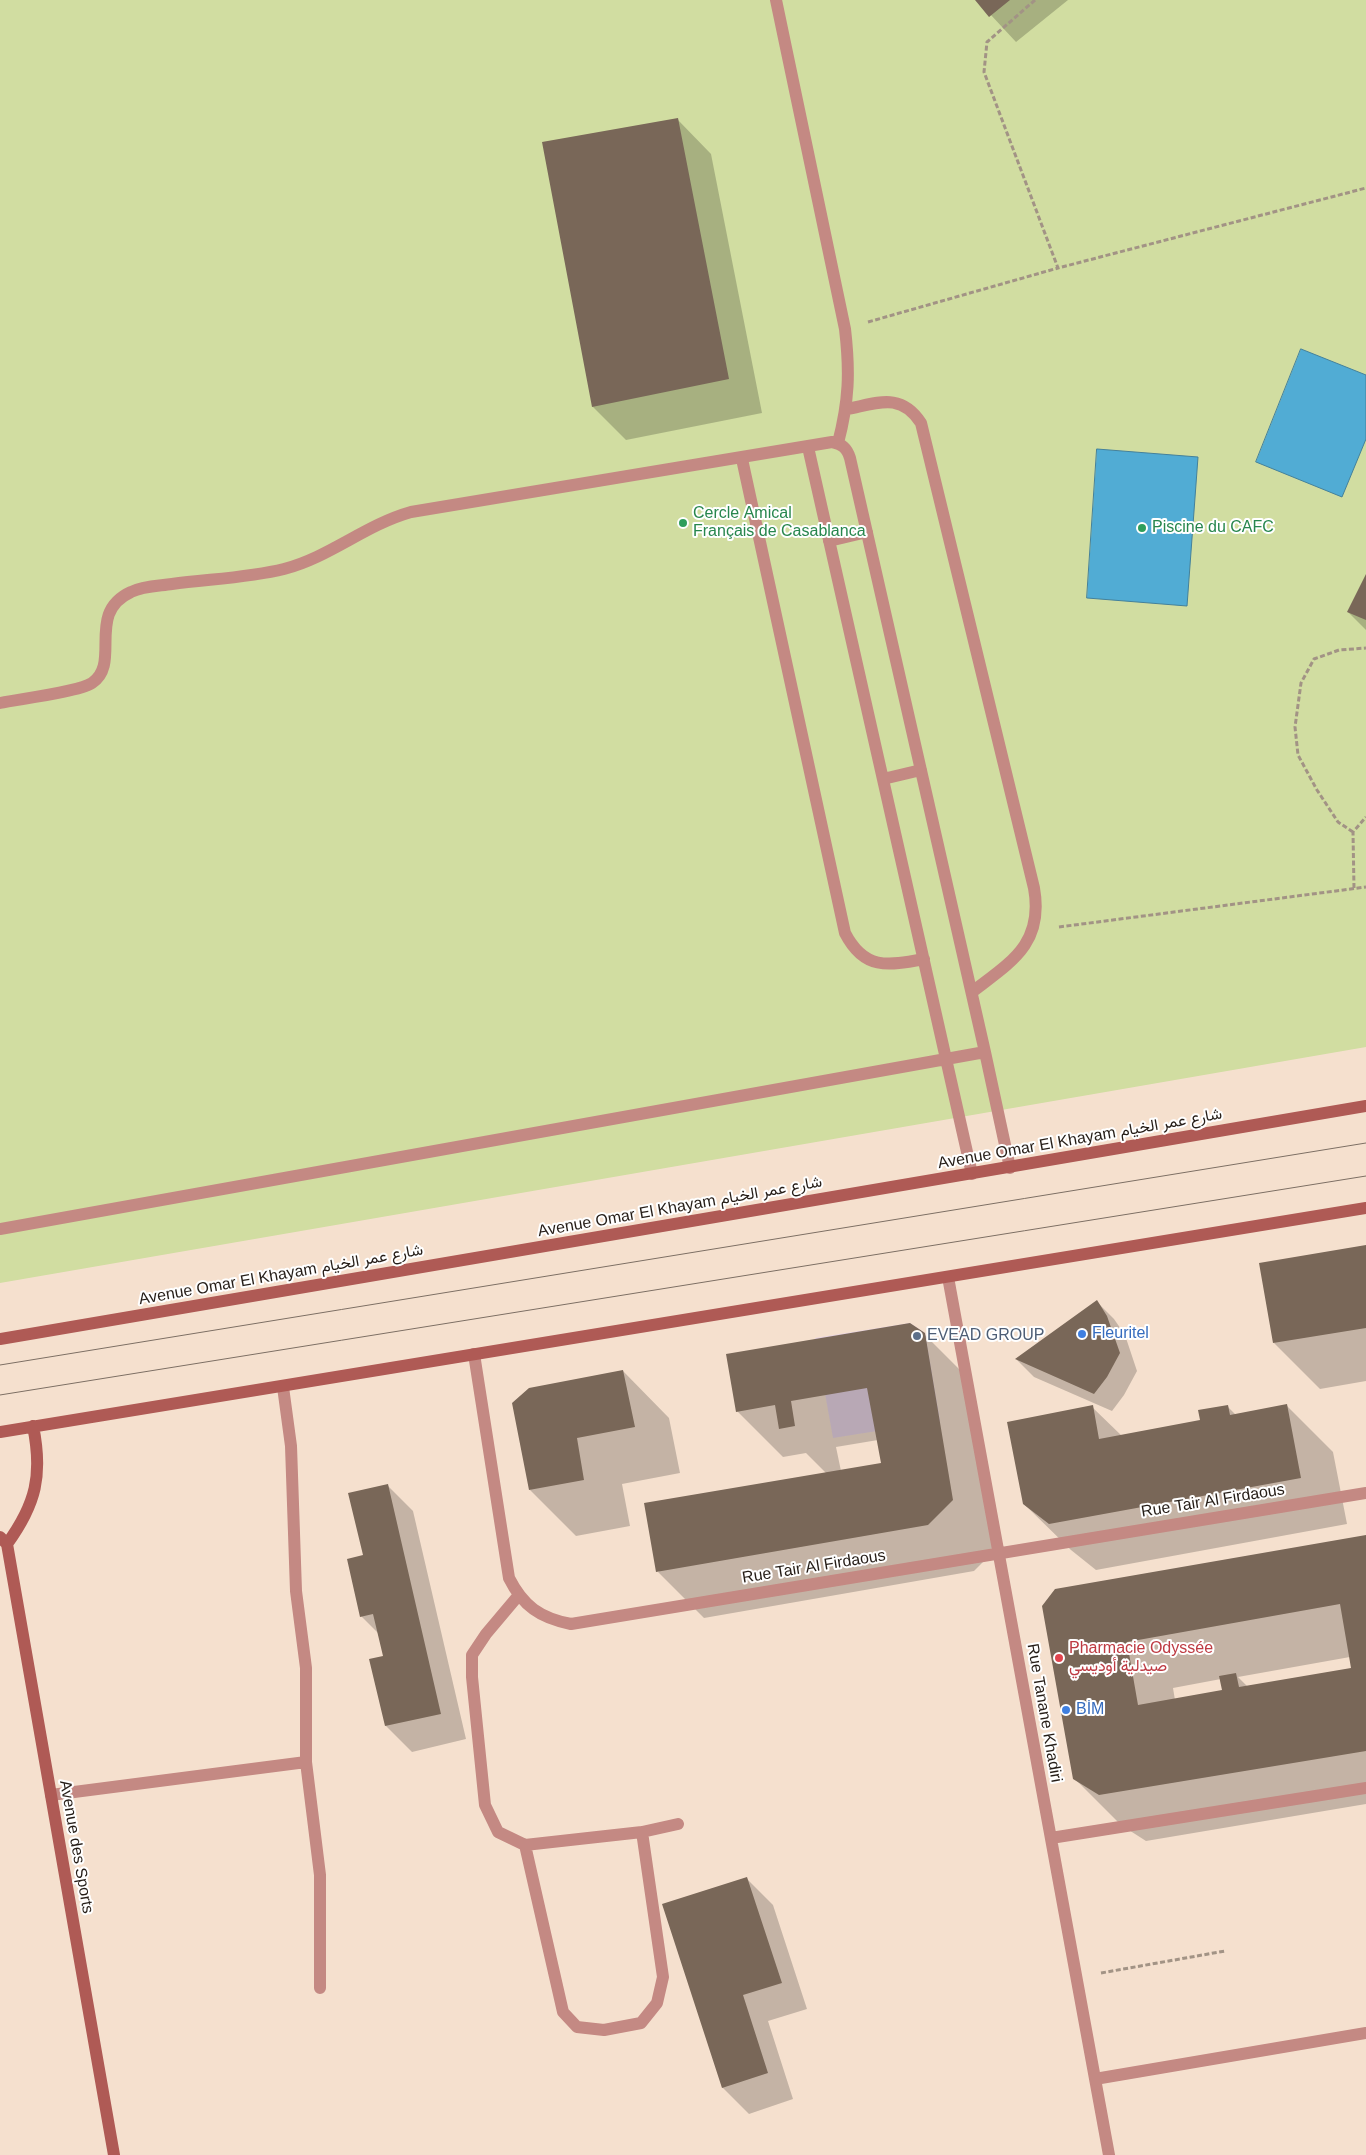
<!DOCTYPE html>
<meta charset="utf-8">
<style>
body{margin:0}
canvas{display:block;background:#f5e0ce}
</style>
<canvas width="1366" height="2155"></canvas>
<script>
const ctx = document.querySelector('canvas').getContext('2d');
ctx.lineJoin = 'round';
function fillPath(path, color) { ctx.fillStyle = color; ctx.fill(path, 'evenodd'); }
function strokePath(path, color, width, dash) { ctx.strokeStyle = color; ctx.lineWidth = width; ctx.lineCap = dash ? 'butt' : 'round'; ctx.setLineDash(dash || []); ctx.stroke(path); }
function label(font, color, halo, rows, align = 'center') {
  ctx.font = font + ' Helvetica,Vazirmatn,sans-serif'; ctx.lineWidth = 4; ctx.setLineDash([]); ctx.textBaseline = 'middle'; ctx.strokeStyle = halo; ctx.fillStyle = color; for (const [text, x, y, turn = 0] of rows) {
    ctx.save(); ctx.translate(x, y); ctx.rotate((+turn || 0) * Math.PI / 180); ctx.textAlign = isNaN(turn) ? turn : align; if (halo) ctx.strokeText(text, 0, 0); ctx.fillText(text, 0, 0); ctx.restore();
  }
}
const commercial = new Path2D(`
 M 910,1323 L 925,1333 L 940,1421 L 833,1438 L 815,1338 Z`);
const green = new Path2D(`
 M 0,0 L 1366,0 L 1366,1047 L 0,1283 Z`);
const water = new Path2D(`
 M 1301,349 L 1366,375 L 1366,439 L 1342,497 L 1256,462 Z
 M 1097,449 L 1198,457 L 1187,606 L 1087,598 Z`);
const shadow = new Path2D(`
 M 977,0 L 1068,0 L 1016,42 Z
 M 678,120 L 711,154 L 762,413 L 626,440 L 593,407 Z
 M 1366,577 L 1366,630 L 1348,612 Z
 M 1366,1246 L 1366,1381 L 1320,1389 L 1274,1343 Z
 M 1097,1302 L 1114,1319 L 1125,1335 L 1137,1371 L 1124,1395 L 1112,1411 L 1034,1377 L 1017,1360 Z
 M 924,1334 L 971,1381 L 999,1546 L 974,1571 L 704,1618 L 658,1572 L 826,1473 L 806,1453 L 783,1457 L 737,1411 ZM 878,1440 L 882,1464 L 841,1471 L 836,1447 Z
 M 623,1371 L 669,1418 L 680,1473 L 622,1484 L 630,1526 L 576,1536 L 530,1490 Z
 M 1227,1406 L 1236,1415 L 1287,1406 L 1333,1452 L 1347,1524 L 1096,1570 L 1071,1550 L 1024,1504 L 1092,1407 L 1122,1436 L 1201,1421 Z
 M 387,1485 L 413,1511 L 466,1739 L 412,1752 L 386,1726 L 384,1657 L 379,1634 L 361,1616 L 364,1556 Z
 M 1366,1536 L 1366,1804 L 1146,1841 L 1121,1825 L 1075,1779 L 1044,1606 ZM 1350,1657 L 1352,1669 L 1248,1687 L 1238,1677 ZM 1221,1679 L 1223,1691 L 1175,1700 L 1173,1688 Z
 M 747,1879 L 773,1905 L 807,2009 L 768,2021 L 793,2099 L 749,2114 L 723,2088 L 664,1905 Z`);
const building = new Path2D(`
 M 975,0 L 1010,0 L 989,17 Z
 M 678,118 L 729,379 L 592,407 L 542,142 Z
 M 1366,574 L 1366,620 L 1347,612 Z
 M 1366,1245 L 1366,1328 L 1273,1343 L 1259,1263 Z
 M 1097,1300 L 1107,1316 L 1120,1353 L 1107,1377 L 1094,1394 L 1015,1359 Z
 M 910,1323 L 925,1333 L 953,1500 L 928,1525 L 656,1572 L 644,1503 L 881,1463 L 867,1388 L 791,1401 L 795,1426 L 779,1429 L 775,1405 L 736,1412 L 726,1354 Z
 M 623,1370 L 635,1427 L 577,1438 L 584,1480 L 529,1490 L 512,1403 L 529,1388 Z
 M 1287,1404 L 1301,1478 L 1049,1524 L 1023,1504 L 1007,1422 L 1093,1405 L 1099,1439 L 1200,1420 L 1198,1410 L 1228,1405 L 1230,1415 Z
 M 388,1484 L 441,1714 L 385,1726 L 369,1659 L 383,1656 L 373,1614 L 360,1617 L 347,1559 L 363,1555 L 348,1493 Z
 M 1366,1535 L 1366,1751 L 1099,1795 L 1073,1779 L 1042,1606 L 1055,1589 ZM 1340,1604 L 1351,1668 L 1239,1687 L 1236,1673 L 1219,1676 L 1222,1690 L 1138,1705 L 1127,1642 Z
 M 747,1877 L 782,1983 L 743,1995 L 768,2073 L 722,2088 L 662,1904 Z`);
const path = new Path2D(`
 M 1035,0 L 987,42 L 984,72 L 1058,268 L 1366,188
 M 868,322 L 1058,268
 M 1353,832 L 1338,822 L 1317,790 L 1298,755 L 1295,727 L 1301,683 L 1314,659 L 1339,650 L 1366,648
 M 1354,888 L 1353,832 L 1366,817
 M 1059,927 L 1366,887
 M 1101,1973 L 1225,1951`);
const lane = new Path2D(`
 M 776,0 L 845,329 C 850,372 849,401 838,443
 M 847,409 C 878,403 901,392 921,423 L 1034,888 C 1044,944 1011,962 972,992
 M 808,447 L 972,1174
 M 742,459 L 845,933 C 864,970 887,966 924,959
 M 829,541 L 867,532
 M 0,703 C 19,699 78,692 92,683 C 122,663 85,613 131,592 C 143,586 158,586 172,584 C 208,579 248,578 284,569 C 330,557 365,525 411,512 L 832,442 C 842,444 847,448 850,458 L 985,1052 L 1010,1168
 M 883,779 L 921,770
 M 0,1229 L 985,1052
 M 283,1387 L 291,1446 L 296,1591 L 306,1668 L 306,1762 L 320,1875 L 320,1988
 M 51,1795 L 306,1762`);
const street = new Path2D(`
 M 948,1277 L 1109,2155
 M 474,1354 L 509,1578 C 523,1606 540,1618 571,1624 L 1366,1493
 M 518,1596 L 486,1634 L 472,1655 L 472,1677 L 485,1805 L 498,1832 L 525,1845 L 642,1832 L 678,1824
 M 1051,1838 L 1366,1788
 M 525,1845 L 563,2012 L 577,2027 L 604,2030 L 641,2023 L 657,2003 L 663,1977 L 642,1832
 M 1095,2079 L 1366,2033`);
const secondary = new Path2D(`
 M 0,1339 L 1366,1106
 M 0,1432 L 1366,1208
 M 0,1537 L 7,1544 L 114,2155
 M 7,1544 C 36,1504 43,1475 33,1426`);
const tram = new Path2D(`
 M 0,1365 L 1366,1143
 M 0,1395 L 1366,1176`);
const markers = [
 [683,523,5,"#2e9e5b"],
 [1142,528,5,"#2e9e5b"],
 [1082,1334,5,"#3f7fe0"],
 [917,1336,5,"#5c6f8a"],
 [1059,1658,5,"#e0444e"],
 [1066,1710,5,"#3f7fe0"]
];
const leisureNames = [
 ["Cercle Amical",693,514],
 ["Français de Casablanca",693,532],
 ["Piscine du CAFC",1152,528]
];
const streetNames = [
 ["Avenue Omar El Khayam شارع عمر الخيام",1080,1139,-10],
 ["Avenue Omar El Khayam شارع عمر الخيام",680,1207,-10],
 ["Avenue Omar El Khayam شارع عمر الخيام",281,1275,-10],
 ["Rue Tair Al Firdaous",1213,1501,-9],
 ["Rue Tair Al Firdaous",814,1567,-9],
 ["Rue Tanane Khadiri",1044,1713,80],
 ["Avenue des Sports",76,1847,80]
];
const shopNames = [
 ["Fleuritel",1092,1334],
 ["BİM",1076,1710]
];
const serviceNames = [
 ["EVEAD GROUP",927,1336]
];
const healthNames = [
 ["Pharmacie Odyssée",1069,1649],
 ["صيدلية أوديسي",1069,1667]
];
fillPath(commercial, '#e7d3e3');
fillPath(green, '#d1dda1');
fillPath(water, '#51acd4');
strokePath(water, '#44819b', 1);
fillPath(shadow, '#0003');
fillPath(building, '#796758');
strokePath(path, '#a29385', 3, [5, 2.5]);
strokePath(lane, '#c48983', 12);
strokePath(street, '#c48983', 12);
strokePath(secondary, '#af5a55', 12);
strokePath(tram, '#7d6f64', 1);
for (const [x, y, r, color] of markers) { const dot = new Path2D(); dot.arc(x, y, r, 0, 2 * Math.PI); ctx.fillStyle = color; ctx.fill(dot); strokePath(dot, '#fff', 2); }
label('16px', '#27864d', '#fff', leisureNames, 'left');
label('16px', '#251d17', '#fff', streetNames);
label('16px', '#366cbe', '#fff', shopNames, 'left');
label('16px', '#4e5e75', '#fff', serviceNames, 'left');
label('16px', '#be3a42', '#fff', healthNames, 'left');
</script>
